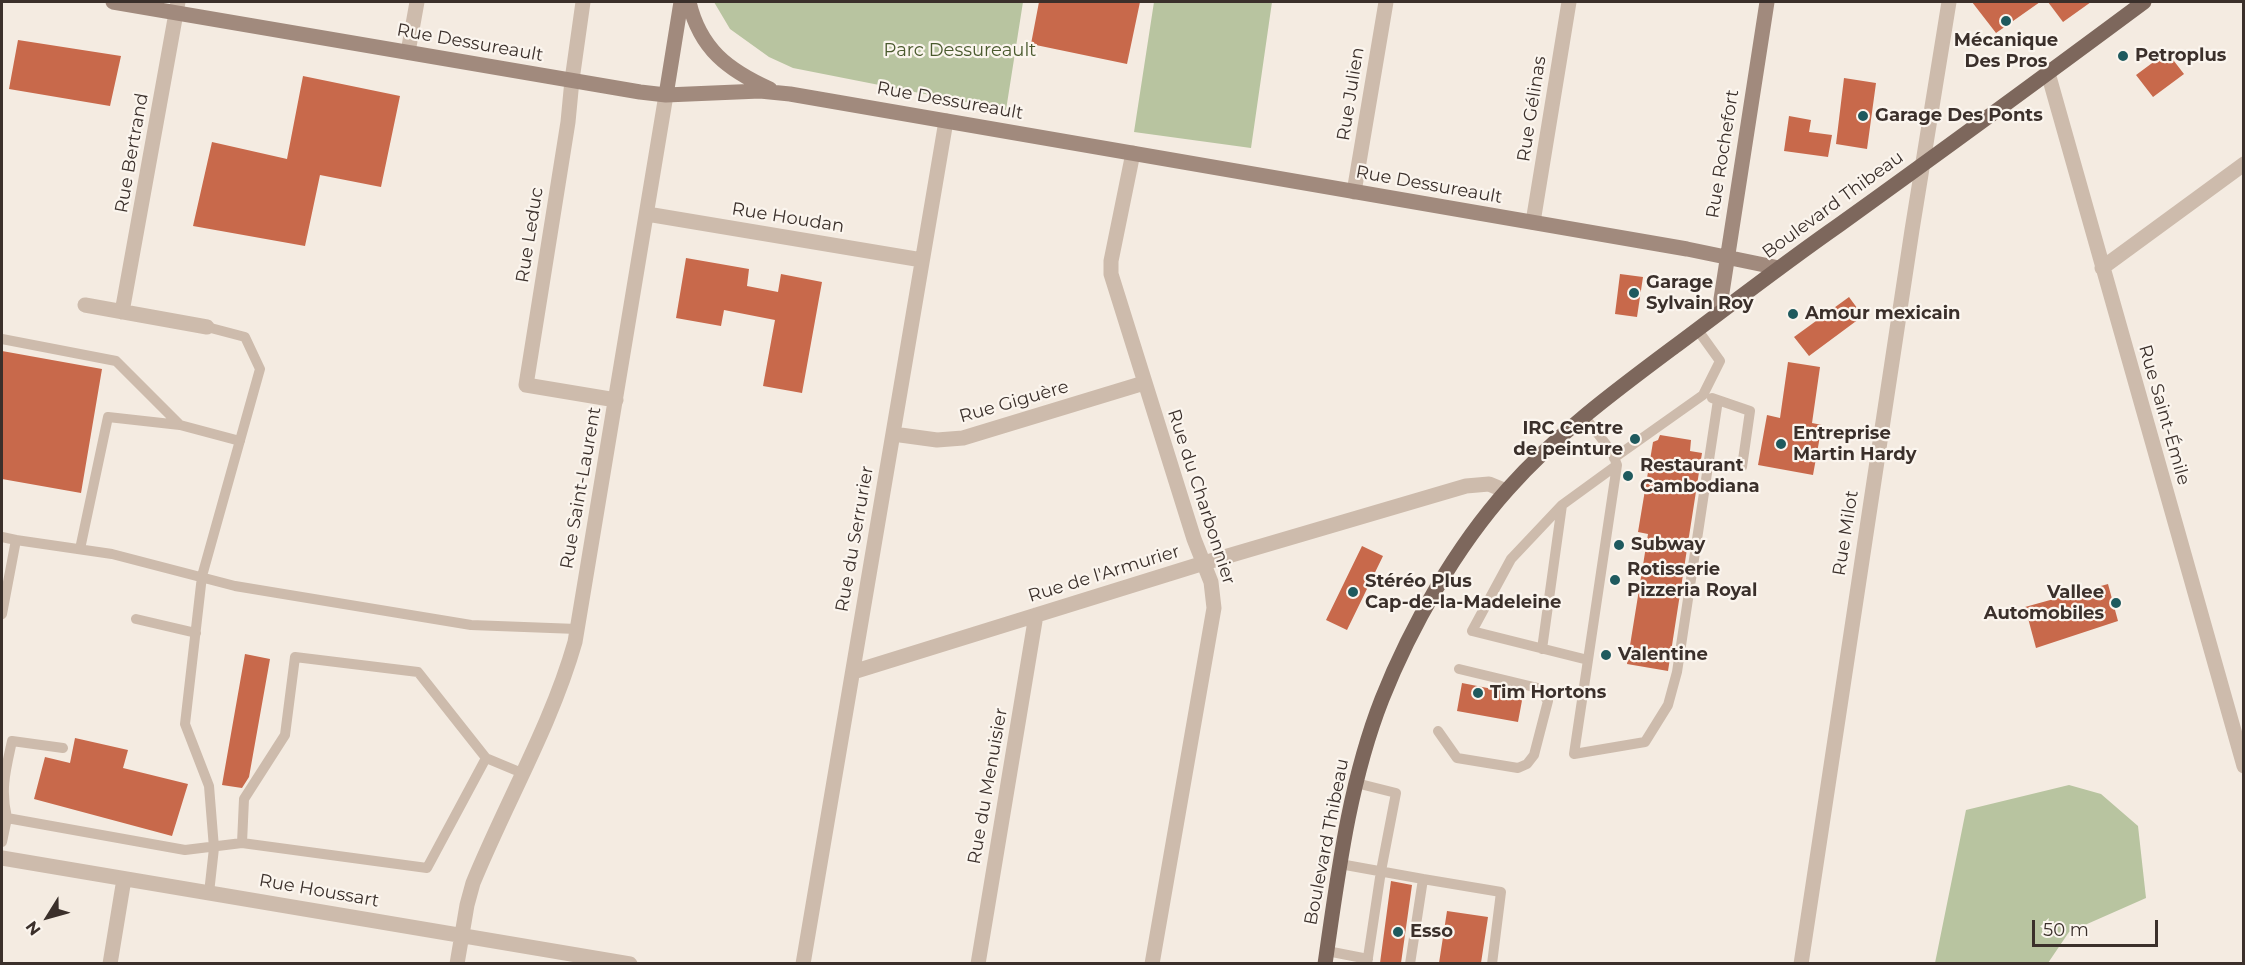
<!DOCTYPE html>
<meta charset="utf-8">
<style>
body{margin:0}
#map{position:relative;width:2245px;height:965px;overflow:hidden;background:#f4ebe1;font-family:Montserrat,sans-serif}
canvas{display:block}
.frame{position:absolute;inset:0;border:3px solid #3b302b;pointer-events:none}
.north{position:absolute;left:18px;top:887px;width:60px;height:60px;-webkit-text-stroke:4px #fbf5ee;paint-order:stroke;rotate:233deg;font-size:16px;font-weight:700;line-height:24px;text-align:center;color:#3b302b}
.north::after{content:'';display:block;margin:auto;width:21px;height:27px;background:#3b302b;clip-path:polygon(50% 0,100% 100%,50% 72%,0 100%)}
.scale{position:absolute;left:2032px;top:920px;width:126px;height:27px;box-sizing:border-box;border:3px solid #3b302b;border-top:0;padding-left:8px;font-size:18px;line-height:21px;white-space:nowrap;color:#3b302b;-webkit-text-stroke:4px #fbf5ee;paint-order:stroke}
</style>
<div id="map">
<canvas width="2245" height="965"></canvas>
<div class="frame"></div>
<div class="north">N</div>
<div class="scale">50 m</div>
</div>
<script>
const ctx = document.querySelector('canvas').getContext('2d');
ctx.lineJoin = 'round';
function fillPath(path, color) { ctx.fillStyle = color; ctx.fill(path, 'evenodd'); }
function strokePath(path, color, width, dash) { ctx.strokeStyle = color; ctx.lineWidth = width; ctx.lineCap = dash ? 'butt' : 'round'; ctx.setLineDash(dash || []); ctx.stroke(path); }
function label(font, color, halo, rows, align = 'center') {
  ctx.font = font + ' Montserrat,sans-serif'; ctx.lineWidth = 4.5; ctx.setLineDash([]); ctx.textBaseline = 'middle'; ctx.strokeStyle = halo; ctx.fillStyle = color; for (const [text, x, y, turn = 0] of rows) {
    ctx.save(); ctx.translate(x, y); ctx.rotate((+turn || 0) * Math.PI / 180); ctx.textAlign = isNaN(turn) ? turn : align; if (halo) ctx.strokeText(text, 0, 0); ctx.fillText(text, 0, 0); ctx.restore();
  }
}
const green = new Path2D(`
 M 714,2 L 1023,2 L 1006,110 L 793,68 L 769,57 L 730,29 Z
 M 1154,2 L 1272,2 L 1251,148 L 1134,132 Z
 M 2069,785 L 2101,794 L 2138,826 L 2146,898 L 2069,932 L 2048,963 L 1935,963 L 1966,810 Z`);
const building = new Path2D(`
 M 1039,2 L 1140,2 L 1127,64 L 1031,44 Z
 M 1972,2 L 2040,2 L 1996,33 Z
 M 2048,2 L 2091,2 L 2063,22 Z
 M 18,40 L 121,56 L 110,106 L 9,89 Z
 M 2167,52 L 2184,74 L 2153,97 L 2136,75 Z
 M 303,76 L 400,96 L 381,187 L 320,175 L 305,246 L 193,226 L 212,142 L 287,159 Z
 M 1844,78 L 1876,83 L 1867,149 L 1836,144 Z
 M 1789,116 L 1811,120 L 1809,132 L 1832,135 L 1828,157 L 1784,151 Z
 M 686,258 L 749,269 L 747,286 L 778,292 L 781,274 L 822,282 L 802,393 L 763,386 L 775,320 L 724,310 L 721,326 L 676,318 Z
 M 1620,274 L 1643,277 L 1637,317 L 1615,314 Z
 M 1849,297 L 1863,316 L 1809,356 L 1794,337 Z
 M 2,351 L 102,369 L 81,493 L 2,479 Z
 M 1788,362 L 1820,367 L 1812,423 L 1822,425 L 1813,475 L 1758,465 L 1767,415 L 1780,418 Z
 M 1660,435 L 1691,440 L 1690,451 L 1702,453 L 1668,671 L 1627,664 L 1648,534 L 1638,532 L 1653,442 L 1658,440 Z
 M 1362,546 L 1383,556 L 1347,630 L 1326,620 Z
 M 2108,584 L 2118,621 L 2036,648 L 2025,607 Z
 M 245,654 L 270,659 L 249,777 L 242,788 L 222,785 Z
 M 1462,683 L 1523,695 L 1518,722 L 1457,711 Z
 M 75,738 L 128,750 L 123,768 L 188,784 L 172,836 L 34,799 L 45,757 L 70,763 Z
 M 1391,881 L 1412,885 L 1401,963 L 1380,963 Z
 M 1447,911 L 1488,917 L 1481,963 L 1439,963 Z`);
const lane = new Path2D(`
 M 207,327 L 245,337 L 260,369 L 202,576 L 185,724 L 209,786 L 214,848 L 209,893
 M 2,339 L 116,361 L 180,425
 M 1712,398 L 1750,411 L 1742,467
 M 1584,416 L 1612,452 L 1617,465 L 1574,754 L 1645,742 L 1668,705 L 1677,672 L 1718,400
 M 1614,458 L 1703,395 L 1720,361 L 1697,329
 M 1562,505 L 1511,559 L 1472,631 L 1588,660
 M 2,537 L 16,540
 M 80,549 L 108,417 L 180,425 L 240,441
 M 2,614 L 16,540 L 112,554 L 235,586 L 471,625 L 577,629
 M 136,619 L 196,633
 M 1542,649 L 1562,505 L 1617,465
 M 1438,731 L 1457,758 L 1518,768 L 1527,764 L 1534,755 L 1548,701 L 1538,688 L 1459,669
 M 1356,783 L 1396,793 L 1381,871 L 1367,964
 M 7,818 C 0,789 6,769 12,741 L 63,748
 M 2,842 L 7,818 L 185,850 L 242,843 L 427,868 L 486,758 L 522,773
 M 242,843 L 244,799 L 285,735 L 295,657 L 418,672 L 486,758
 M 1340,864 L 1423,879 L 1410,964
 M 1423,879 L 1501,892 L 1492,964
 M 1327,951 L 1368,959`);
const street = new Path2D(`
 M 583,2 L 572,80 L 568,122 L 526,385 L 616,400
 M 408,52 L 417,2
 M 2048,73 L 2244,766
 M 1133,153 L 1111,261 L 1111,274 L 1194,539 L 1211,582 L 1214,608 L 1152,964
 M 1354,192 L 1386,2
 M 647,214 L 922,260
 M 1533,222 L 1569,2
 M 2102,268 L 2244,164
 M 85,305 L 207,327
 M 122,312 L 178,2
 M 893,434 L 937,440 L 963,438 L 1144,383
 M 853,672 L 1204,563 L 1466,486 L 1489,484 L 1506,491
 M 2,858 L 630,964
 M 110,964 L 124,879
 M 457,964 L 467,905 L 473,883 C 506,802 551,726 575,642 L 666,95
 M 803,964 L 946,121
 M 978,964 L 1036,615
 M 1801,964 L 1912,230 L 1949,2`);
const secondary = new Path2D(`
 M 113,2 L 640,92 L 666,95 L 760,91 L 790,94 L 1687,249 L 1779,268
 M 689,2 C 700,49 728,70 770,89
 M 666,95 L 681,2
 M 1719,312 L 1767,2`);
const primary = new Path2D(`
 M 1325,964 C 1338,874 1349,783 1382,699 C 1411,626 1456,547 1508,489 C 1557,434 1615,391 1674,347 C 1729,306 1783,264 1839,225 C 1942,151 2043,77 2144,2`);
const markers = [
 [2006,21,6,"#1f5a5e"],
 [2123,56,6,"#1f5a5e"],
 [1863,116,6,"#1f5a5e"],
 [1634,293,6,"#1f5a5e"],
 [1793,314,6,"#1f5a5e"],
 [1635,439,6,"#1f5a5e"],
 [1781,444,6,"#1f5a5e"],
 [1628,476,6,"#1f5a5e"],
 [1619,545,6,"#1f5a5e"],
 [1615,580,6,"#1f5a5e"],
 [1353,592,6,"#1f5a5e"],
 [2116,603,6,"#1f5a5e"],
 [1606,655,6,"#1f5a5e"],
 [1478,693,6,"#1f5a5e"],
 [1398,932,6,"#1f5a5e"]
];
const poiNames = [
 ["Mécanique",2006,41,"center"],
 ["Des Pros",2006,62,"center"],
 ["Petroplus",2135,56],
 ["Garage Des Ponts",1875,116],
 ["Garage",1646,283],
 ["Sylvain Roy",1646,304],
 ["Amour mexicain",1805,314],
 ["IRC Centre",1623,429,"right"],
 ["de peinture",1623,450,"right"],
 ["Entreprise",1793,434],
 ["Martin Hardy",1793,455],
 ["Restaurant",1640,466],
 ["Cambodiana",1640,487],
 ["Subway",1631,545],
 ["Rotisserie",1627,570],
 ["Pizzeria Royal",1627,591],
 ["Stéréo Plus",1365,582],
 ["Cap-de-la-Madeleine",1365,603],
 ["Vallee",2104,593,"right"],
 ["Automobiles",2104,614,"right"],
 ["Valentine",1618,655],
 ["Tim Hortons",1490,693],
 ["Esso",1410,932]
];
const streetNames = [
 ["Rue Dessureault",470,43,10],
 ["Rue Julien",1351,94,-81],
 ["Rue Dessureault",950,101,10],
 ["Rue Gélinas",1532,109,-81],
 ["Rue Bertrand",132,153,-80],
 ["Rue Rochefort",1723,154,-81],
 ["Rue Dessureault",1429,185,10],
 ["Boulevard Thibeau",1833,205,-36],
 ["Rue Houdan",788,218,9],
 ["Rue Leduc",530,235,-81],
 ["Rue Giguère",1014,402,-16],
 ["Rue Saint-Émile",2164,415,74],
 ["Rue Saint-Laurent",581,488,-80],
 ["Rue du Charbonnier",1201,497,72],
 ["Rue Milot",1846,533,-81],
 ["Rue du Serrurier",855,539,-80],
 ["Rue de l'Armurier",1104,574,-17],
 ["Rue du Menuisier",988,786,-80],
 ["Boulevard Thibeau",1327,842,-79],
 ["Rue Houssart",319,891,10]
];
const parkNames = [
 ["Parc Dessureault",960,51]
];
fillPath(green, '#b8c4a0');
fillPath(building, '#c8694b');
strokePath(lane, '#cdbbac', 10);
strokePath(street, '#cdbbac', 15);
strokePath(secondary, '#a18a7d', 15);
strokePath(primary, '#7d675c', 15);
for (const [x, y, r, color] of markers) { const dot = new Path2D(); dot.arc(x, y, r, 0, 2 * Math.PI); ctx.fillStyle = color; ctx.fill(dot); strokePath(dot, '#fbf5ee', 2); }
label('bold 18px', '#3b302b', '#fbf5ee', poiNames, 'left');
label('18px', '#3b302b', '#fbf5ee', streetNames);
label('18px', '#4a5a2e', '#fbf5ee', parkNames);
</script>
